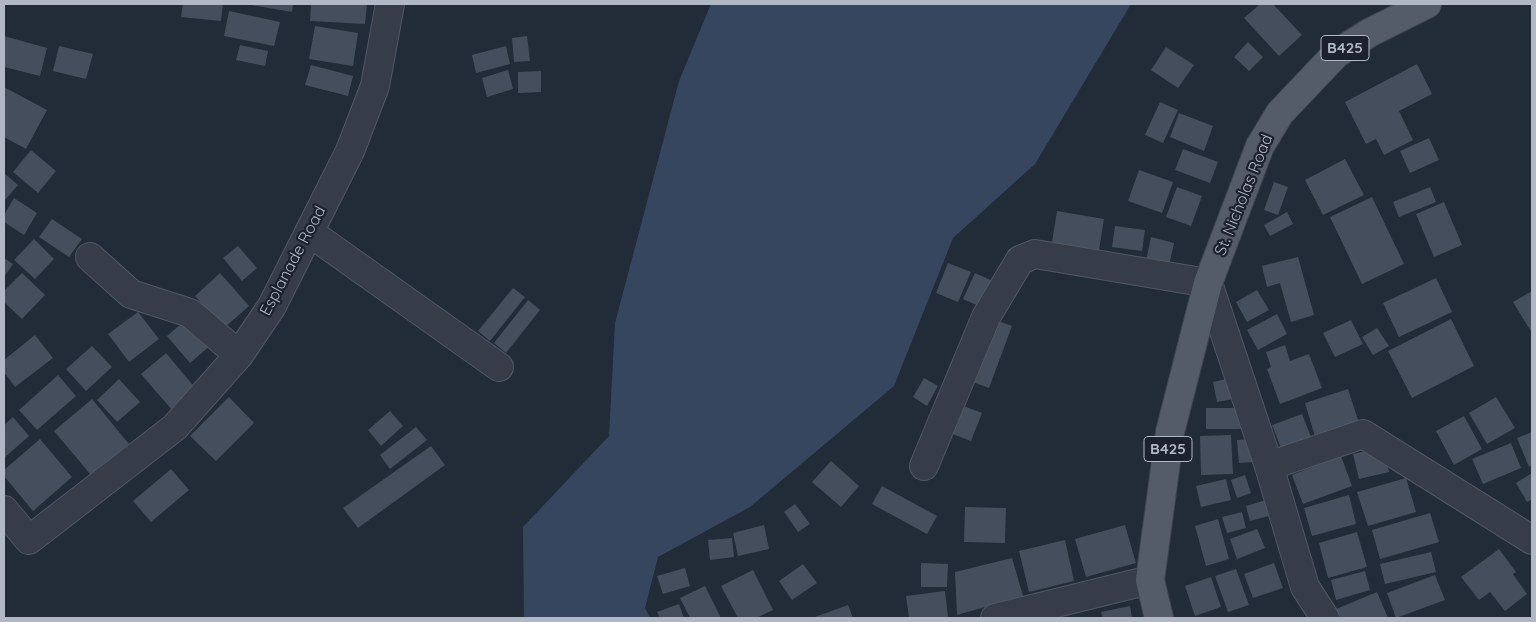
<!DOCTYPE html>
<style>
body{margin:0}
#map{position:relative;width:1536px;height:622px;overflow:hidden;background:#222b38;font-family:Quicksand,sans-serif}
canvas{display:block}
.frame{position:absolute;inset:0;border:5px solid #b1b8c5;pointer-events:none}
</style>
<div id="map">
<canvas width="1536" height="622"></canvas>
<div class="frame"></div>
</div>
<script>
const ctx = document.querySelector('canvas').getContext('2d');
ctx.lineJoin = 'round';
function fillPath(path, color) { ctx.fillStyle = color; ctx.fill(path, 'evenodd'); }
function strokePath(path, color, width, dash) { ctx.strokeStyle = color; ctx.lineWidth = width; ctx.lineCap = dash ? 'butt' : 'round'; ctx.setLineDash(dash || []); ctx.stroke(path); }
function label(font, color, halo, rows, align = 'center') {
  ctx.font = font + ' Quicksand,sans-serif'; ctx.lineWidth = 4.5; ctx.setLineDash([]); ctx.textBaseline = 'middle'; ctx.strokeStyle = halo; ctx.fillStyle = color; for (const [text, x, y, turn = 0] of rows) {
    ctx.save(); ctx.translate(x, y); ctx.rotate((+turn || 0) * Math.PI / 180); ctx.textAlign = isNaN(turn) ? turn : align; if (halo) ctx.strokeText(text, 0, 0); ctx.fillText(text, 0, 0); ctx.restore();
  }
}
const water = new Path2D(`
 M 711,4 L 1131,4 L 1035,164 L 953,238 L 894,386 L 750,507 L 658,557 L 645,608 L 650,618 L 524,618 L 523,527 L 609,436 L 615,323 L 679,81 Z`);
const building = new Path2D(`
 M 183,4 L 223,4 L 221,21 L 181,17 Z
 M 245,4 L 293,4 L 292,12 Z
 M 311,4 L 367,4 L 365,24 L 310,21 Z
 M 1260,4 L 1273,4 L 1302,35 L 1279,56 L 1244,18 Z
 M 229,11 L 280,22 L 274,46 L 224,36 Z
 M 315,26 L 358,33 L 353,66 L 309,59 Z
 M 4,36 L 47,48 L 40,76 L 4,67 Z
 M 527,36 L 530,61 L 514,62 L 512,38 Z
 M 1248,42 L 1263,57 L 1249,71 L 1234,57 Z
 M 240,45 L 268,51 L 265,66 L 236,60 Z
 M 59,46 L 93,54 L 86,79 L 53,71 Z
 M 506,46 L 510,64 L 476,73 L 472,55 Z
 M 1166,47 L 1194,65 L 1178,88 L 1151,70 Z
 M 1417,64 L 1432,94 L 1399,111 L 1413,140 L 1384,155 L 1376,139 L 1366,144 L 1345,102 Z
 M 311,65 L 353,76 L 348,96 L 305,85 Z
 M 508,70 L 513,89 L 487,97 L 482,78 Z
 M 541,71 L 541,92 L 518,93 L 518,72 Z
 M 4,87 L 47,110 L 26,149 L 4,137 Z
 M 1160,102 L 1178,110 L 1163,143 L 1145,135 Z
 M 1179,113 L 1213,126 L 1204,151 L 1170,137 Z
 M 1429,138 L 1439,160 L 1410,173 L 1400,151 Z
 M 1183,149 L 1218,162 L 1210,183 L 1175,170 Z
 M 31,150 L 56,171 L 38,193 L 13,172 Z
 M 1345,159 L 1364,195 L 1323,215 L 1305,180 Z
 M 1139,170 L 1173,182 L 1162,213 L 1128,201 Z
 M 4,173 L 18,185 L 5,200 L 4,199 Z
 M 1274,182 L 1288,187 L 1278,215 L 1264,210 Z
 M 1177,187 L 1202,196 L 1191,226 L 1166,217 Z
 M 1430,187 L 1436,202 L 1399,217 L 1393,202 Z
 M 1372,197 L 1404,264 L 1362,284 L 1330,217 Z
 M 14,198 L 37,213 L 24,235 L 4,222 L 4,215 Z
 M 1444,202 L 1462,245 L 1434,257 L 1416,214 Z
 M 1057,211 L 1104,219 L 1098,256 L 1051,248 Z
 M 1287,212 L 1293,224 L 1270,236 L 1264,225 Z
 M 52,219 L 82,239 L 69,257 L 39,237 Z
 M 1115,226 L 1145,230 L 1142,251 L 1112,247 Z
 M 1151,237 L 1174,243 L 1169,266 L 1146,261 Z
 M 34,239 L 54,259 L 35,279 L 14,260 Z
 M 238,246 L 257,268 L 242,281 L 223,258 Z
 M 1298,257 L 1314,315 L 1291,322 L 1280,283 L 1267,287 L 1262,266 Z
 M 4,258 L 13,264 L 4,277 Z
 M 948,263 L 971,272 L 958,302 L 936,293 Z
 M 22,273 L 45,295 L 22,319 L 4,302 L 4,291 Z
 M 220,273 L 249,306 L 224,328 L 195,296 Z
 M 975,273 L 993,281 L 981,307 L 963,299 Z
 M 1436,278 L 1452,312 L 1399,337 L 1383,303 Z
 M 513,288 L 525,297 L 490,341 L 478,331 Z
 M 1257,290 L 1269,310 L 1247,322 L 1236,302 Z
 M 1532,291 L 1532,333 L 1513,302 Z
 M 528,300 L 540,310 L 506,353 L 494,343 Z
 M 138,312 L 159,339 L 129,362 L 108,334 Z
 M 1277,314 L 1287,334 L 1258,350 L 1247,330 Z
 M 188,318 L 211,345 L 190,363 L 167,336 Z
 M 993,319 L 1012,326 L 989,388 L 970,381 Z
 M 1451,319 L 1474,366 L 1412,398 L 1388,351 Z
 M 1351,320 L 1363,344 L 1335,357 L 1323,333 Z
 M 1377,328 L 1389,346 L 1373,355 L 1362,337 Z
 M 35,335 L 53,358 L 15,387 L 4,372 L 4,360 Z
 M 1285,345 L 1290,361 L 1309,354 L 1322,388 L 1280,404 L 1267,369 L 1271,367 L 1266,352 Z
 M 92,346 L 112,367 L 86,391 L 66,369 Z
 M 166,353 L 196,389 L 172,410 L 141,374 Z
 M 58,375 L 76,396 L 37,430 L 19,410 Z
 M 1235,377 L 1239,398 L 1217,402 L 1213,382 Z
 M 924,378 L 938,386 L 927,406 L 913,397 Z
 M 119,379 L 140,402 L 117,422 L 97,400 Z
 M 1348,389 L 1360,426 L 1316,440 L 1305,403 Z
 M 229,397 L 254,423 L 216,461 L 190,436 Z
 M 1496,397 L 1515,428 L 1487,444 L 1469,413 Z
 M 92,399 L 129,444 L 91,475 L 54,431 Z
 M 958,404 L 982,413 L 971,441 L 947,432 Z
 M 1206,408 L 1244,408 L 1243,429 L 1206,429 Z
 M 390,411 L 403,426 L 381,446 L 368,430 Z
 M 1302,414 L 1313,442 L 1283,453 L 1272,425 Z
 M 1464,416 L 1482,449 L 1454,465 L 1436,431 Z
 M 13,417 L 29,436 L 4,458 L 4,425 Z
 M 416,427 L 427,440 L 390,469 L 380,455 Z
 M 1532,432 L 1532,465 L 1529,467 L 1517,438 Z
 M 1231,435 L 1233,474 L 1201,475 L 1200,436 Z
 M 40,439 L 72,477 L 33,511 L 4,476 L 4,470 Z
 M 1253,439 L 1255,462 L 1239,463 L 1237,440 Z
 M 1511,443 L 1521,468 L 1483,484 L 1472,459 Z
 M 431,446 L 445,465 L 358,528 L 343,508 Z
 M 1384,447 L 1389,472 L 1359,479 L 1353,454 Z
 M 1341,456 L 1352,486 L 1303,504 L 1292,475 Z
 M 831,461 L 859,486 L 841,507 L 812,482 Z
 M 171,469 L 189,490 L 151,522 L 133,501 Z
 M 1532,473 L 1532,499 L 1527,502 L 1516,483 Z
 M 1245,475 L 1251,493 L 1237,498 L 1231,480 Z
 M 1406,478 L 1416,512 L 1368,526 L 1357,492 Z
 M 1226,479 L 1231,500 L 1201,507 L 1196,486 Z
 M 882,486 L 937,516 L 927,534 L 872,504 Z
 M 1349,495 L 1356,524 L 1312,536 L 1304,508 Z
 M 1266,500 L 1269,516 L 1250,521 L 1246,506 Z
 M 795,504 L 810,524 L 798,532 L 784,512 Z
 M 965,507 L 1006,508 L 1005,543 L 964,542 Z
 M 1242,512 L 1246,528 L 1227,533 L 1222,517 Z
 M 1430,513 L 1439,542 L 1380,559 L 1372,530 Z
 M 1218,519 L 1229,559 L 1206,566 L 1195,526 Z
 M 764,525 L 769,549 L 738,556 L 733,533 Z
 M 1125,525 L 1136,563 L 1086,577 L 1075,539 Z
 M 1257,529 L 1265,548 L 1237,559 L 1230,539 Z
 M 1357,532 L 1367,567 L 1328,578 L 1319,543 Z
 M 732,538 L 734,557 L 710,560 L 708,540 Z
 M 1065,540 L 1074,581 L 1029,592 L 1019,551 Z
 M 1499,549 L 1516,572 L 1513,574 L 1527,594 L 1505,611 L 1490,592 L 1479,600 L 1461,577 Z
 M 1431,552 L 1436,572 L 1385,584 L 1380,564 Z
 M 1012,558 L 1023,596 L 957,615 L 955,572 Z
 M 921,563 L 948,564 L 947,587 L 921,587 Z
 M 1274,563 L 1283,588 L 1253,598 L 1244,574 Z
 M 803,564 L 817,583 L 792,600 L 779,581 Z
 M 685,568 L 690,586 L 663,594 L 657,576 Z
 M 1236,569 L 1249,605 L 1228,612 L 1215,576 Z
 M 753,570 L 773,610 L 756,618 L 738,618 L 721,586 Z
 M 1365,571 L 1370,590 L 1336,600 L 1331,580 Z
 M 1435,575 L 1445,600 L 1396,618 L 1387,593 Z
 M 1211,577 L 1221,607 L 1195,616 L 1185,586 Z
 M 705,586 L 721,618 L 690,618 L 680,598 Z
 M 945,591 L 948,617 L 909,618 L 906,596 Z
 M 1377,592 L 1388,618 L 1341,618 L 1336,609 Z
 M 679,604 L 684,618 L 660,618 L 657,612 Z
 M 848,605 L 853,618 L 812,618 Z
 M 1130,606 L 1132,618 L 1103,618 L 1101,612 Z`);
const minor = new Path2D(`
 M 309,232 L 499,367
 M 90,257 L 131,294 L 190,313 L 239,355
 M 924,466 L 986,317 L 1020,260 L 1035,254 L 1208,283 L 1269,466 L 1363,434 L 1532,540
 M 1269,466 L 1305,587 L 1325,618
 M 4,510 L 29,540 L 175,427 L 239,355 L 272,306 L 350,151 L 375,86 L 390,4
 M 995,618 L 1150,580`);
const major = new Path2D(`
 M 1159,618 L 1150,580 L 1170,432 L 1208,283 L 1260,146 L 1280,113 L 1336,54 L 1369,33 L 1427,4`);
const shields = [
 [1345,48,48],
 [1168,449,48]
];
const shieldNames = [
 ["B425",1345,48],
 ["B425",1168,449]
];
const streetNames = [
 ["St. Nicholas Road",1244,195,-68],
 ["Esplanade Road",293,261,-62]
];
fillPath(water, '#37465f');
fillPath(building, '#444e5d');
strokePath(minor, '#515864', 30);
strokePath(major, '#3f4652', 30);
strokePath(minor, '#363d49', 28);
strokePath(major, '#545c69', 28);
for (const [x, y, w] of shields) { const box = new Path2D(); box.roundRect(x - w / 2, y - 12.5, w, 25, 4); ctx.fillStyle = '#1b222d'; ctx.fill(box); strokePath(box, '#b1b8c5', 1); }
label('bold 15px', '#b1b8c5', null, shieldNames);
label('16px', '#b1b8c5', '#1b222d', streetNames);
</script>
